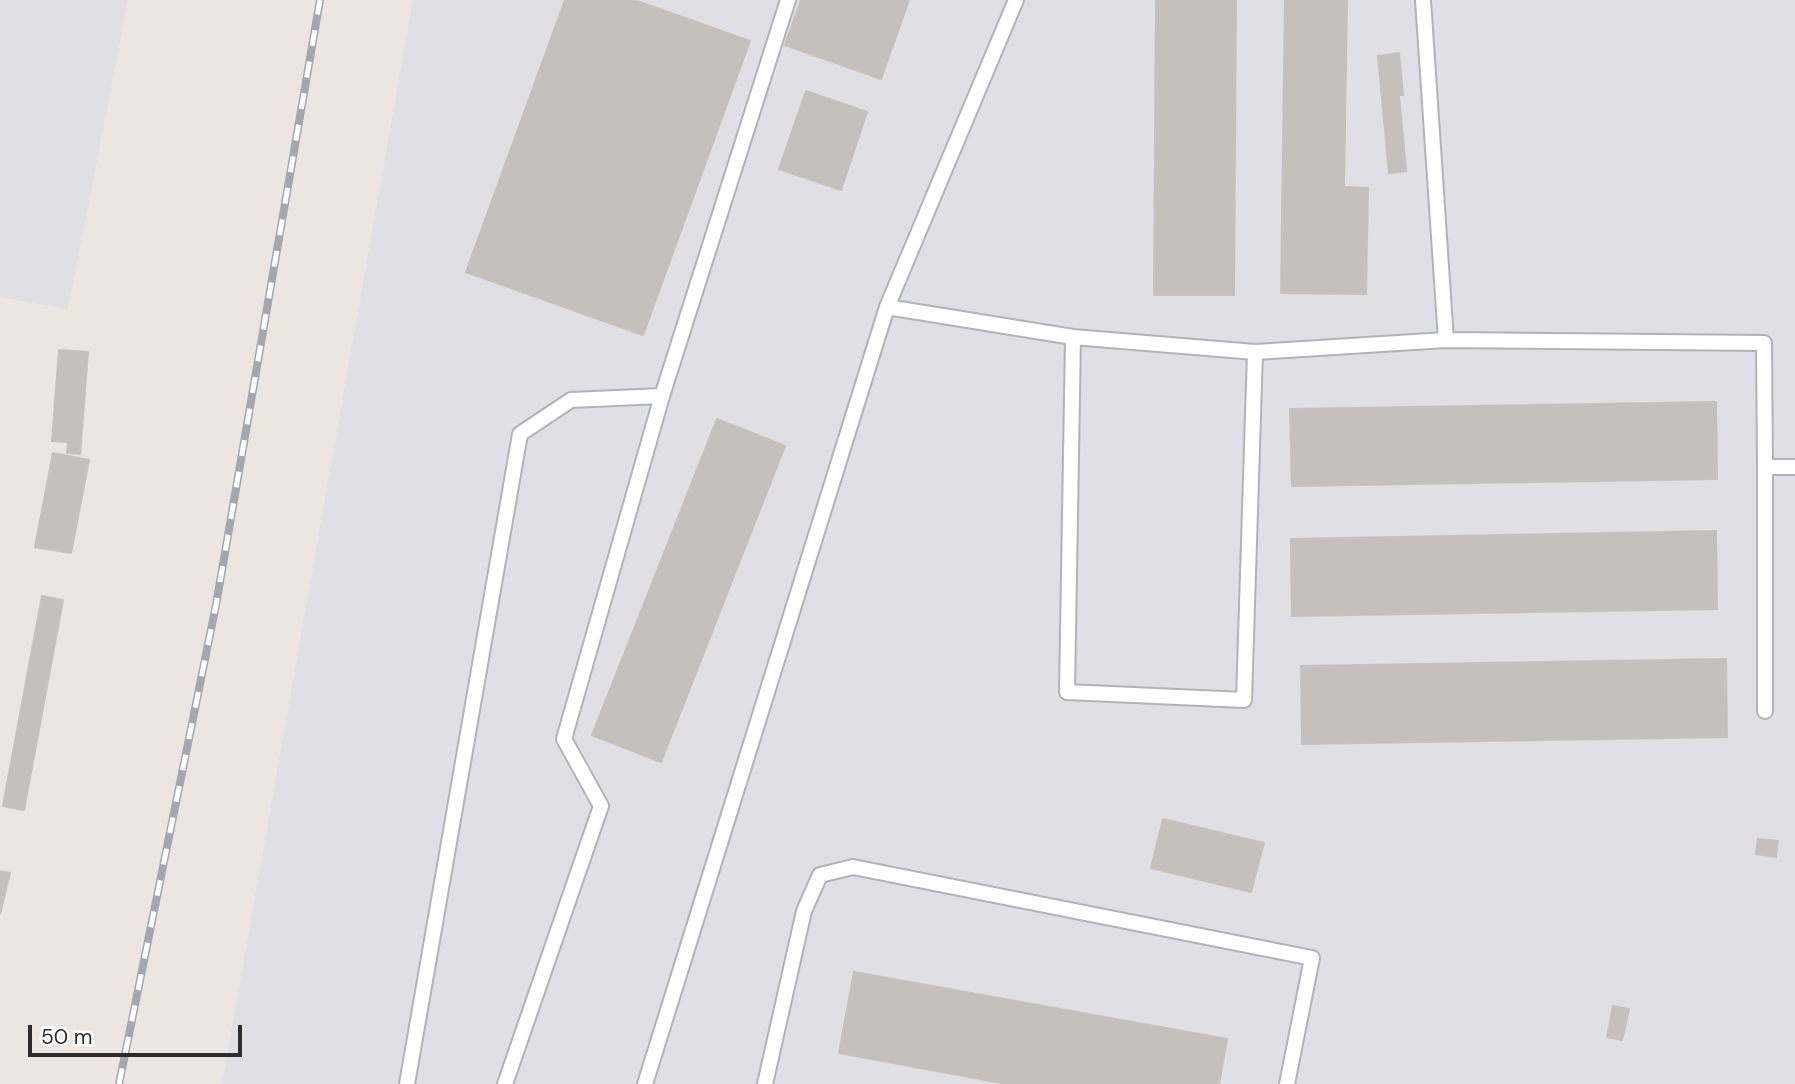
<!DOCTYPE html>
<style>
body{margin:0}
#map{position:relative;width:1795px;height:1084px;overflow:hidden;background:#ece5e0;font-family:"DM Sans",sans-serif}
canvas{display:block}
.scale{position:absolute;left:28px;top:1025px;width:214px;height:32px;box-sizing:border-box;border:4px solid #2c2c2c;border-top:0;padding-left:9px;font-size:21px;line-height:24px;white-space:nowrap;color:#2c2c2c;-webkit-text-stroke:5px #fff;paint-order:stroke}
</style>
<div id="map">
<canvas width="1795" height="1084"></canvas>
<div class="scale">50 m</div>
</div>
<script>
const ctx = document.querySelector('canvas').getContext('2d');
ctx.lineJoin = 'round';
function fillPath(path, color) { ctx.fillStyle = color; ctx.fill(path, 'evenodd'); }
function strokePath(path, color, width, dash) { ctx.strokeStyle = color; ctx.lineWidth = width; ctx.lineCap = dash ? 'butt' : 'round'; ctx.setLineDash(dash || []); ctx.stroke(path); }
const industrial = new Path2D(`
 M 0,0 L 128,0 L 68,309 L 0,297 Z
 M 413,0 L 1795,0 L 1795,1084 L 222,1084 Z`);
const building = new Path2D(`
 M 565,0 L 634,0 L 750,41 L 643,335 L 466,272 Z
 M 801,0 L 909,0 L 881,79 L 785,45 Z
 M 1156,0 L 1236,0 L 1234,295 L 1154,295 Z
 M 1285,0 L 1347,0 L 1344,187 L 1368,188 L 1366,294 L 1281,293 Z
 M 1399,53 L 1403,95 L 1399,95 L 1406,171 L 1389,173 L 1378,56 Z
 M 806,91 L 867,112 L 841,190 L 779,169 Z
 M 59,350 L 88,352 L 80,454 L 67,453 L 68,442 L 52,441 Z
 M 1716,402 L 1717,479 L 1292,486 L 1290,409 Z
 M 717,419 L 785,446 L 661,762 L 592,735 Z
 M 53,453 L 89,460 L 71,553 L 35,547 Z
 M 1716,531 L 1717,609 L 1292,616 L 1291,539 Z
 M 42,596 L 63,600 L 24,810 L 3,806 Z
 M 1726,659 L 1727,737 L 1302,744 L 1301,666 Z
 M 1163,819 L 1264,843 L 1251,892 L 1151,868 Z
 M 1758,839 L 1778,841 L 1776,857 L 1756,854 Z
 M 0,871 L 10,873 L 0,914 Z
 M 854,972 L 1227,1039 L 1219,1084 L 1007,1084 L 839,1053 Z
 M 1613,1006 L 1629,1009 L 1622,1040 L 1607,1037 Z`);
const lane = new Path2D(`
 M 1423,0 L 1446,340
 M 887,307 L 1073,337 L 1255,352 L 1446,340 L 1764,343 L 1765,467 L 1795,467
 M 1073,337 L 1067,692 L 1244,700 L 1255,352
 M 1765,711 L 1765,467
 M 407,1084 L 520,434 L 571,400 L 662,396
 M 505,1084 L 601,806 L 564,739 L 662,396 L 788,0
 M 645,1084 L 887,307 L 1016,0
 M 765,1084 L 804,911 L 820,875 L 853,867 L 1312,958 L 1287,1084`);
const rail = new Path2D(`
 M 119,1084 L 216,605 L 320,0`);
fillPath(industrial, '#e0dfe5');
fillPath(building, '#c5c0bb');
strokePath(building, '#c7c1b9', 2);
strokePath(lane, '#b0b3bb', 18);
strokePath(lane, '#fff', 14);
strokePath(rail, '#a3a7b4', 8);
strokePath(rail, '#fff', 5, [16]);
</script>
